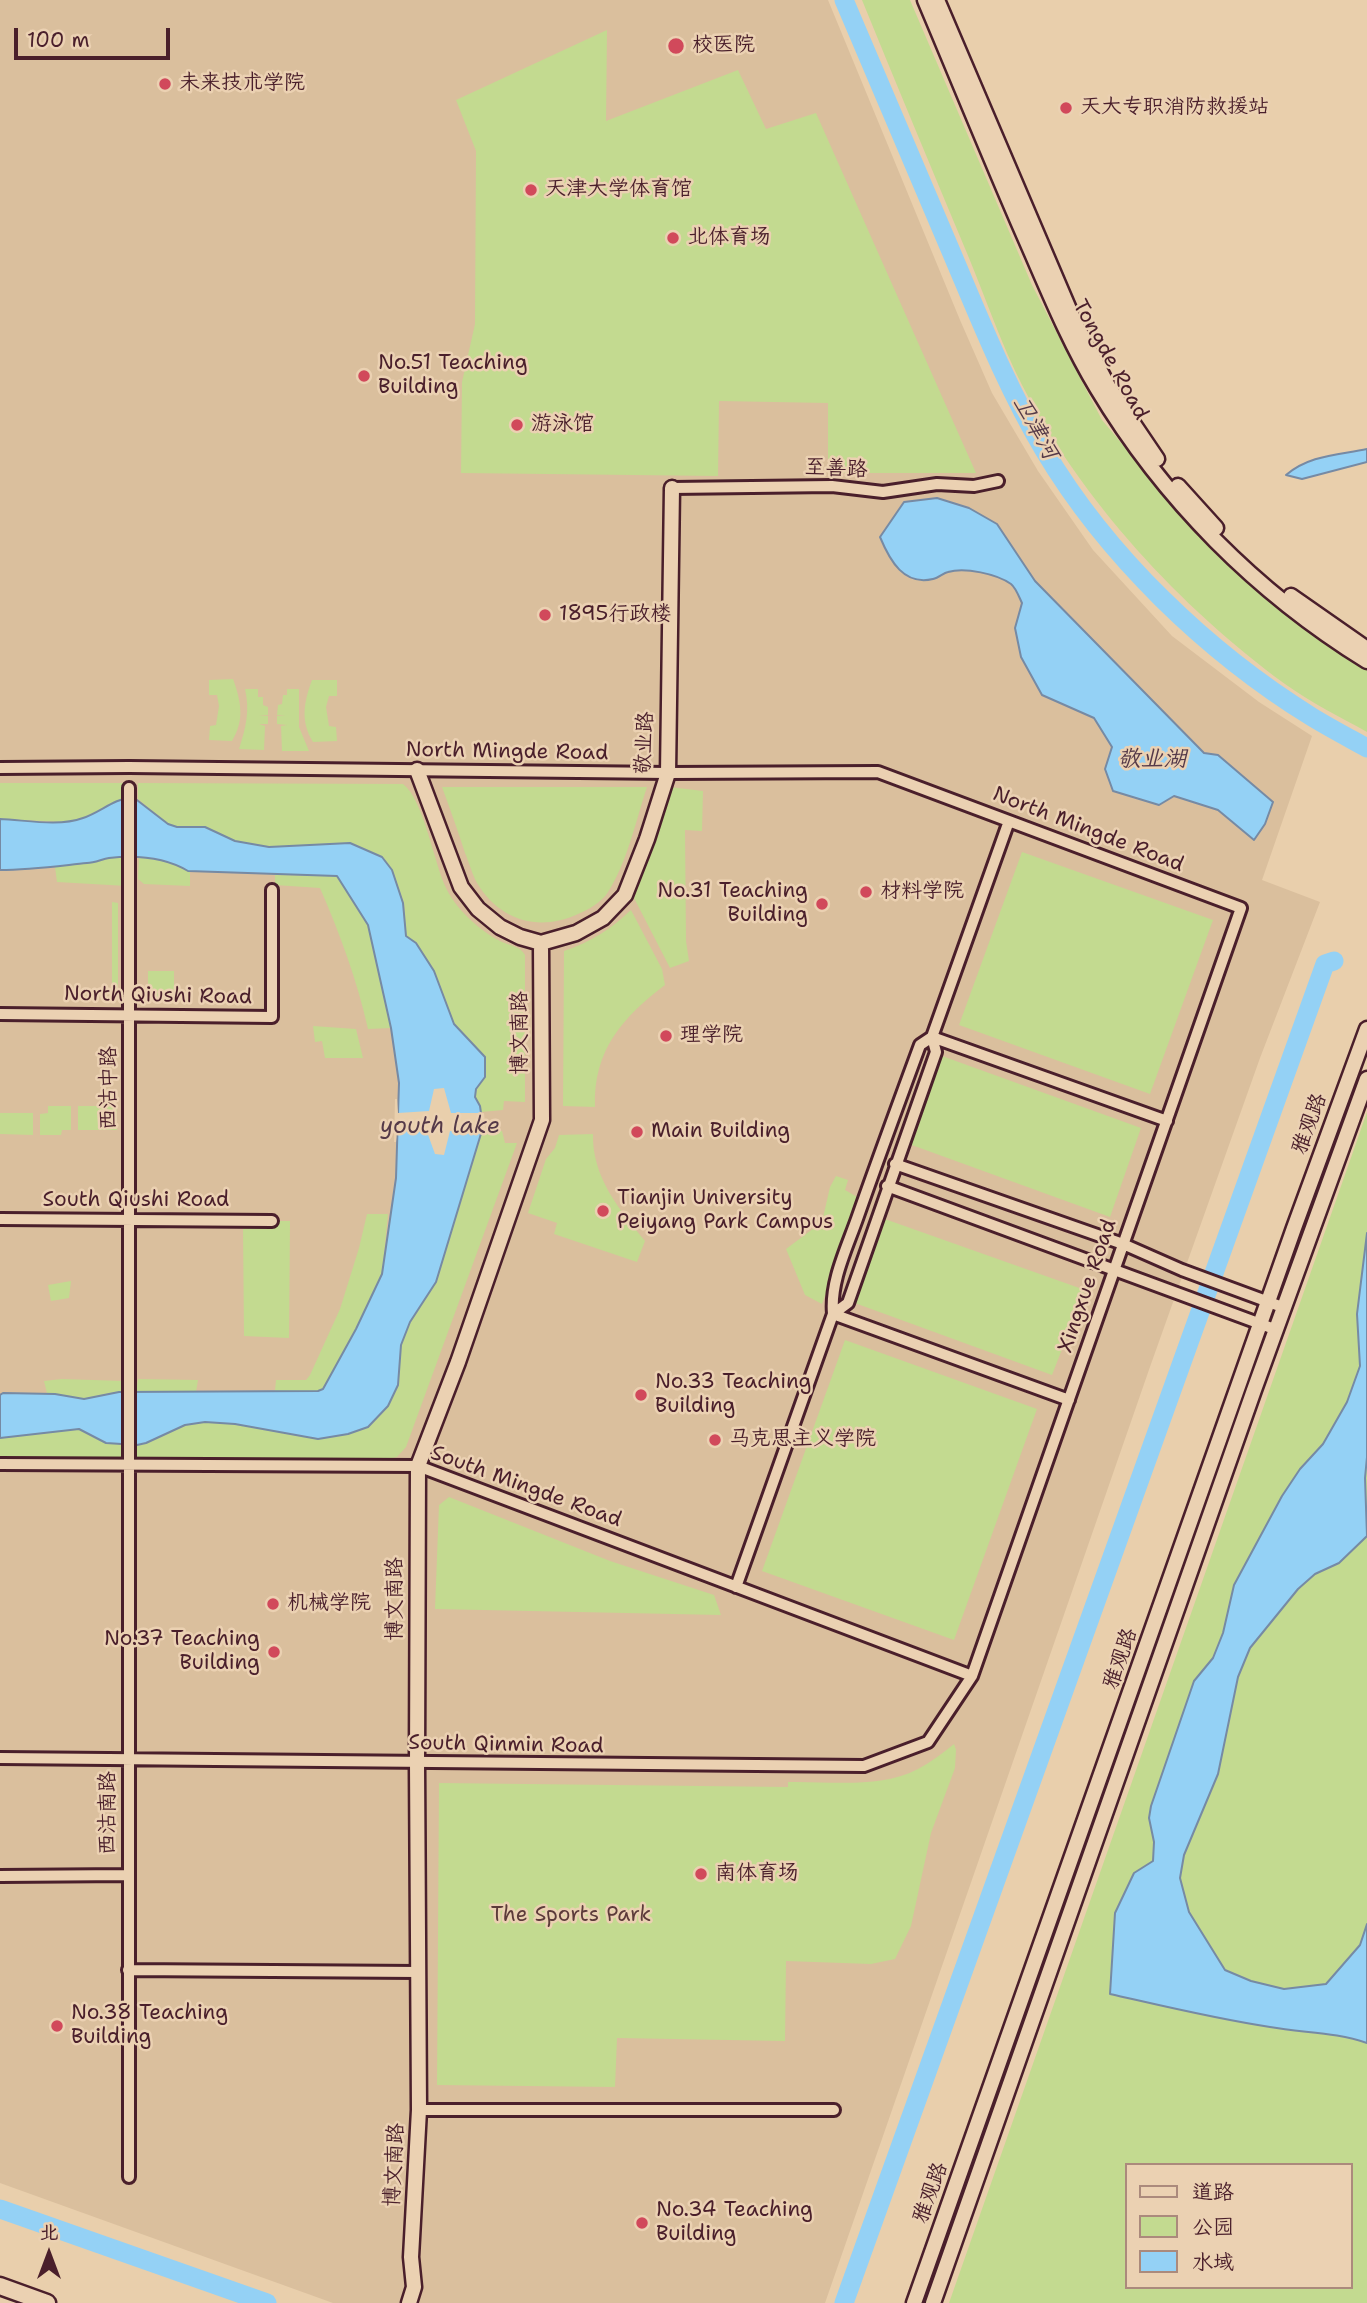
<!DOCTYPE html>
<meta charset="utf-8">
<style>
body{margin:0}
#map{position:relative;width:1367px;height:2303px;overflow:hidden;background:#e9cfac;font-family:"Shantell Sans","LXGW WenKai TC",sans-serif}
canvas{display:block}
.legend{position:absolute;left:1125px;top:2163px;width:228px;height:126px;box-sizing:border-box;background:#ebd1b2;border:2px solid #ab8a7c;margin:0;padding:9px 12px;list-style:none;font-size:21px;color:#4a1f2b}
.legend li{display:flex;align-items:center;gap:14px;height:35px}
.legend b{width:35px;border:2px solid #ab8a7c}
.north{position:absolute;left:14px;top:2219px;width:70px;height:70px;-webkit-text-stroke:5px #ebd1b2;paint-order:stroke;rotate:0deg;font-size:19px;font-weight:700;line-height:28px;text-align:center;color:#4a1f2b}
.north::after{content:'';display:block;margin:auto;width:24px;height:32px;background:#4a1f2b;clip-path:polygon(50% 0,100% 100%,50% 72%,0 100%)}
.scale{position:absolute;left:14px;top:28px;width:156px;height:32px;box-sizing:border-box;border:4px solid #4a1f2b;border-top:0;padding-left:9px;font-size:21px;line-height:24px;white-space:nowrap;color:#4a1f2b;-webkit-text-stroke:5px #ebd1b2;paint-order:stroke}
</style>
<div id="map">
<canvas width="1367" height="2303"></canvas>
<ul class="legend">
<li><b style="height:9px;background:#ebd1b2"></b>道路</li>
<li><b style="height:19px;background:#c3da90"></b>公园</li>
<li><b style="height:19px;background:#94d1f5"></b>水域</li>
</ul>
<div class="north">北</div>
<div class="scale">100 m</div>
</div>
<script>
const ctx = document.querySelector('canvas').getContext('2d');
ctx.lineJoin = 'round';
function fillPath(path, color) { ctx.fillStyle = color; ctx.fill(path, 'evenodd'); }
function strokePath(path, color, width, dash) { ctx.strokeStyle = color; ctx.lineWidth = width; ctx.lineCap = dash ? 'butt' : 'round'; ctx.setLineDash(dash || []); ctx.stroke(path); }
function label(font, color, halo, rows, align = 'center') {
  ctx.font = font + ' "Shantell Sans","LXGW WenKai TC",sans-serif'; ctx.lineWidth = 5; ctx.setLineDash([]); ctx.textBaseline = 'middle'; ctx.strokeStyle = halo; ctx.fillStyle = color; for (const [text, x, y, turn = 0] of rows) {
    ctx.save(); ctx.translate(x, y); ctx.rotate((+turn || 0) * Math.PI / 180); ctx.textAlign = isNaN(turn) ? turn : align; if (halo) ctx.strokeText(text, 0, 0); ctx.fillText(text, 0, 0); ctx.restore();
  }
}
const built = new Path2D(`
 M 0,0 L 828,0 L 960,320 L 992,393 L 1038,471 L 1093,550 L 1172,636 L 1259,702 L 1312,736 L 1262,880 L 1320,902 L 1260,1058 L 1151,1364 L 825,2303 L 333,2303 L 0,2183 Z`);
const green = new Path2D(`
 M 862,0 L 910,0 L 1032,285 L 1102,420 L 1182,515 L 1280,610 L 1367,670 L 1367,732 C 1340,717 1310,702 1285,684 C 1180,607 1082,501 1022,385 C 1002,346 986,299 969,258 C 933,172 897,86 862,0 Z
 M 607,30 L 606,121 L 738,70 L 766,129 L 816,113 L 976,473 L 828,473 L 828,403 L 719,401 L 718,476 L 461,473 L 462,382 L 475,324 L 476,151 L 456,100 Z
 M 233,679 C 241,701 245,720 232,741 L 209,740 L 210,726 L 216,725 L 219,706 L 217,695 L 209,695 L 209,680 Z
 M 312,680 L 337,680 L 337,696 L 329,696 L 326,707 L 329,726 L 336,727 L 337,741 L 313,742 C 300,721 304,702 312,680 Z
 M 245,689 L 258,689 L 258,697 L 263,697 L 263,705 L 268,707 L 268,715 L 259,715 L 268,716 L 268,724 L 259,724 L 265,726 L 264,750 L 239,749 C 246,727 250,711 245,689 Z
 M 287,689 L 299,689 L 299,727 L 309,751 L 282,751 L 281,726 L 287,725 L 277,724 L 277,716 L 285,715 L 277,715 L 278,705 L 282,704 L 283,695 L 287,695 Z
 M 0,783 L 126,783 L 126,798 L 81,819 L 64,822 L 0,819 Z
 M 138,783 L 403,784 C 424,799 434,865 447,890 C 458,911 480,931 502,942 C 511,946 520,946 525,955 L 525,1102 L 504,1101 L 503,1110 L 481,1112 L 475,1097 L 476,1090 L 485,1077 L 485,1057 L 454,1024 L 434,971 L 416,943 L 406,936 L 404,903 L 392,870 L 379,856 L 252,845 L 235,841 L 216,831 L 177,827 L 168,824 L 138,799 Z
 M 442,787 L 647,787 C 636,820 627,863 608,892 C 602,902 588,910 578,914 C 539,932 500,921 477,883 C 472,874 469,862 465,853 C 458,831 450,809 442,787 Z
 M 670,787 L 703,791 L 702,831 L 685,830 L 686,941 L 689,961 L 670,968 L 634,898 Z
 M 1022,852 L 1213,920 L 1150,1094 L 959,1025 Z
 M 151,857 L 176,864 L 190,871 L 190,886 L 144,884 L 138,879 L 139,858 Z
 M 108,858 L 127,858 L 127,886 L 57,882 L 55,867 L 91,863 Z
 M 275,875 L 337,876 L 368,925 L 391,1028 L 368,1029 C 357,980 340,934 320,888 L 275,885 Z
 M 112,902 L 118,903 L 118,998 L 112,999 Z
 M 631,910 L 662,969 L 665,985 C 623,1017 593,1050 595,1107 L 563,1106 L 564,951 C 591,942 611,929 631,910 Z
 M 148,971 L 174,971 L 174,998 L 148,998 Z
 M 313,1026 L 356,1029 L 363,1058 L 325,1058 L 322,1041 L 315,1042 Z
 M 942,1056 L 1141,1128 L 1110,1217 L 909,1144 Z
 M 48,1106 L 71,1106 L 71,1130 L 62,1130 L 61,1135 L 40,1135 L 40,1114 L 48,1113 Z
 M 78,1106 L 117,1106 L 117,1130 L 78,1130 Z
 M 1367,1112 L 1367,2303 L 949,2303 ZM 1127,2165 L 1351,2165 L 1351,2287 L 1127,2287 Z
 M 0,1113 L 33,1113 L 33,1135 L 0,1134 Z
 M 483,1127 L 502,1131 L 505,1143 L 517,1143 L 406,1447 L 397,1457 L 388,1459 L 137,1459 L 137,1445 C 155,1442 170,1429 188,1425 C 226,1416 279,1433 318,1439 L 398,1385 L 401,1345 L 410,1321 L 436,1282 Z
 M 593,1134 C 592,1177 619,1209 645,1241 L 637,1262 L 554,1234 L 557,1223 L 528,1213 L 546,1159 L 555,1148 L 559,1135 Z
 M 836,1176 L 848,1180 L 845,1190 L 859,1198 L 822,1304 L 805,1295 L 786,1249 L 822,1222 L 830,1187 Z
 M 367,1214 L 388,1214 L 382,1275 L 356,1329 L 323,1389 L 318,1391 L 275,1391 L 276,1380 L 306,1380 L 310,1375 L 340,1309 L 359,1248 Z
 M 882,1218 L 1085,1290 L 1052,1375 L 852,1302 Z
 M 277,1221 L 290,1221 L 289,1338 L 244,1336 L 243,1229 Z
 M 71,1281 L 69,1298 L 51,1301 L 48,1285 Z
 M 845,1340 L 1037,1409 L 954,1640 L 762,1571 Z
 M 62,1379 L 124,1381 L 124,1392 L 110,1393 L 84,1399 L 47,1393 L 44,1381 Z
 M 138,1379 L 198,1380 L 196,1392 L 136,1393 Z
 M 79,1429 L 106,1443 L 126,1445 L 126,1460 L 0,1460 L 0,1438 Z
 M 449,1497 L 610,1561 L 714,1595 L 721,1615 L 435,1609 L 439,1505 Z
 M 954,1744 L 956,1750 L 955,1768 L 931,1833 L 911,1926 L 895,1959 L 871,1964 L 786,1961 L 785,2041 L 617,2038 L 615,2087 L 437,2085 L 439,1783 L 788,1787 L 788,1782 C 830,1781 880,1789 918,1769 C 931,1762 943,1753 954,1744 Z`);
const water = new Path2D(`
 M 1367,449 L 1367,462 L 1302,479 L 1286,475 C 1309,455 1338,455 1367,449 Z
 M 937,498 L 969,508 L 997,524 L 1035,581 L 1204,753 L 1218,755 L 1273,802 L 1265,824 L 1254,840 L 1218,810 L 1174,796 L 1159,805 L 1113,791 L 1105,769 L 1112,747 L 1094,718 L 1042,695 L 1021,657 L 1015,628 L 1022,603 C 1019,597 1016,588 1011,584 C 997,574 965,567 948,572 C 943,573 939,578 933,579 C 904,586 890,561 880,537 L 904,502 Z
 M 133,797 L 168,824 L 177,827 L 205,827 L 235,841 L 269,847 L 350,843 L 382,857 L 392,870 L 403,903 L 406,936 L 416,943 L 434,971 L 454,1024 L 485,1057 L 485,1077 L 476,1089 L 475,1097 L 480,1106 L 483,1127 L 436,1282 L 410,1322 L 401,1345 L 398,1385 L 388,1406 L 368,1427 L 348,1434 L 318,1439 L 235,1424 L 205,1422 L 185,1425 L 146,1443 L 137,1445 L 106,1443 L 79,1429 L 0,1438 L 0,1395 L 3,1393 L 55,1394 L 84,1399 L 119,1392 L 318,1391 L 323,1389 L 356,1329 L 382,1274 L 396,1178 L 399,1083 L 391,1028 L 368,925 L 337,876 L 188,871 C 164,857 136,855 109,858 C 102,859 95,863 87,863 C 58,866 30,870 0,870 L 0,819 C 26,820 58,827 83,818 C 101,812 113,799 133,797 Z
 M 1367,1233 L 1367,1457 L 1365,1478 L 1367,1536 L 1339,1563 L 1315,1574 L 1298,1589 L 1250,1648 L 1238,1677 L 1218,1774 L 1184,1855 L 1180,1878 L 1189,1912 L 1225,1970 L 1251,1981 L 1284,1989 L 1326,1984 L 1360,1945 L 1367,1924 L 1367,2043 C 1336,2032 1303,2033 1270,2027 C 1216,2019 1163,2006 1110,1994 L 1115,1913 L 1134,1873 L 1153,1861 L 1154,1842 L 1149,1818 L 1151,1806 L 1194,1681 L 1213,1658 L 1223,1633 L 1234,1585 L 1282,1496 L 1300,1469 L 1323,1444 L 1347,1402 L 1360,1366 L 1357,1314 Z`);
const pier = new Path2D(`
 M 444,1088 L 451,1113 L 484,1113 L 486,1131 L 450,1131 L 444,1155 L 435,1154 L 427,1132 L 397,1130 L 396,1142 L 394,1142 L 395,1099 L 397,1099 L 398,1113 L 429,1111 L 434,1089 Z`);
const river = new Path2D(`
 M 844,0 C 879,83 914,166 950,249 C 979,317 1006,386 1044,450 C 1107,556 1207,652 1312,717 C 1330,728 1349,738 1367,748
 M 0,2209 L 267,2303
 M 844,2303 L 1325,964 L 1334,961`);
const street = new Path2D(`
 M 672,488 L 832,486 L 883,492 L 937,484 L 974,486 L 998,481
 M 0,768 L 129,767 L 668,773 L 878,772 L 1241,908 L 972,1676 L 928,1742 L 864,1766 L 0,1758
 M 129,788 L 129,2177
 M 0,1014 L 272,1017 L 272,890
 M 932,1037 L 1167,1121
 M 895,1164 L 1123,1244 L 1182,1270 L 1285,1308
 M 887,1186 L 1277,1330
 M 0,1219 L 272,1221
 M 833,1314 L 848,1303 L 936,1052 L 932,1037 L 1009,821
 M 833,1314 L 1069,1400
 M 0,1464 L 418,1466 L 972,1676
 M 736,1587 L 833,1314 C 830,1281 847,1248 858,1216 C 878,1159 899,1102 920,1045 L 932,1037
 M 0,1876 L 128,1875
 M 128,1970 L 418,1972
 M 419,2110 L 834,2110`);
const secondary = new Path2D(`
 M 925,0 C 958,78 990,157 1024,235 C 1047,287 1068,340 1097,388 C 1164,500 1257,593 1367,661
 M 937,0 L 1074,321 L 1109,388 L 1157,459
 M 1178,486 L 1216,528
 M 1291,596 L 1367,649
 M 417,770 L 461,887 L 478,909 L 500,927 L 520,937 L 541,943
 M 541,943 L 576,933 L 603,918 L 625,895 L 647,839 L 668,773 L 672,488
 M 409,2303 L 414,2287 L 411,2257 L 419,2110 L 417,1763 L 418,1466 L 458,1362 L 542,1120 L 541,943
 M 914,2303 L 1294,1228 L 1367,1029
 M 933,2303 L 1254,1390 L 1367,1079`);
const primary = new Path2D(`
 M 0,2286 L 47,2303`);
const markers = [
 [676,46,9,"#d1495b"],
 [165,84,7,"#d1495b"],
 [1066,108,7,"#d1495b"],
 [531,190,7,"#d1495b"],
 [673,238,7,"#d1495b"],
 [364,376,7,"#d1495b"],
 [517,425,7,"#d1495b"],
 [545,615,7,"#d1495b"],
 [866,892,7,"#d1495b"],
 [822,904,7,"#d1495b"],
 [666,1036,7,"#d1495b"],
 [637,1132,7,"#d1495b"],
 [603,1211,7,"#d1495b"],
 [641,1395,7,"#d1495b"],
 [715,1440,7,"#d1495b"],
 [273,1604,7,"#d1495b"],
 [274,1652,7,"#d1495b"],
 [701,1874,7,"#d1495b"],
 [57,2026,7,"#d1495b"],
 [642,2223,7,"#d1495b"]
];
const poiNames = [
 ["校医院",692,46],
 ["未来技术学院",179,84],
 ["天大专职消防救援站",1080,108],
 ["天津大学体育馆",545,190],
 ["北体育场",687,238],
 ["No.51 Teaching",378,364],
 ["Building",378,388],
 ["游泳馆",531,425],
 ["1895行政楼",559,615],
 ["No.31 Teaching",808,892,"right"],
 ["Building",808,916,"right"],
 ["材料学院",880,892],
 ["理学院",680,1036],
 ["Main Building",651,1132],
 ["Tianjin University",617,1199],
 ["Peiyang Park Campus",617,1223],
 ["No.33 Teaching",655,1383],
 ["Building",655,1407],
 ["马克思主义学院",729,1440],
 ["机械学院",287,1604],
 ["No.37 Teaching",260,1640,"right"],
 ["Building",260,1664,"right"],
 ["南体育场",715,1874],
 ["No.38 Teaching",71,2014],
 ["Building",71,2038],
 ["No.34 Teaching",656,2211],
 ["Building",656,2235]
];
const streetNames = [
 ["Tongde Road",1110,360,61],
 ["至善路",836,469,3],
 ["敬业路",645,743,-87],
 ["North Mingde Road",507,752,1],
 ["North Mingde Road",1088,830,21],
 ["North Qiushi Road",158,996,1],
 ["博文南路",521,1033,-90],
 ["西沽中路",110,1088,-90],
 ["雅观路",1310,1124,-70],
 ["South Qiushi Road",136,1201],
 ["Xingxue Road",1088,1286,-71],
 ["South Mingde Road",526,1487,20],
 ["博文南路",396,1599,-90],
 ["雅观路",1121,1659,-71],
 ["South Qinmin Road",506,1745,1],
 ["西沽南路",109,1813,-90],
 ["博文南路",395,2165,-87],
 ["雅观路",931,2193,-70]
];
const parkNames = [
 ["The Sports Park",571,1916]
];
const waterNames = [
 ["卫津河",1035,428,61],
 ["敬业湖",1152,760],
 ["youth lake",440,1127]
];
fillPath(built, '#dabf9d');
fillPath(green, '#c3da90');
fillPath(water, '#94d1f5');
strokePath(water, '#768aa4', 2);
fillPath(pier, '#e9cfac');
strokePath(river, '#94d1f5', 19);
strokePath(street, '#4a1f2b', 16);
strokePath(secondary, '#4a1f2b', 19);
strokePath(primary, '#4a1f2b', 21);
strokePath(street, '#ebd1b2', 10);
strokePath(secondary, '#ebd1b2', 14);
strokePath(primary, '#ebd1b2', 16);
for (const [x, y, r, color] of markers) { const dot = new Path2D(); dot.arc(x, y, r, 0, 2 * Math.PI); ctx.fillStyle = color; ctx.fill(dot); strokePath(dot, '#ebd1b2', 2.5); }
label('21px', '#4a1f2b', '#ebd1b2', poiNames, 'left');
label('21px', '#4a1f2b', '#ebd1b2', streetNames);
label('21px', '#5c3b3a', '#ebd1b2', parkNames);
label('italic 23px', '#553a49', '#ebd1b2', waterNames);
</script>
